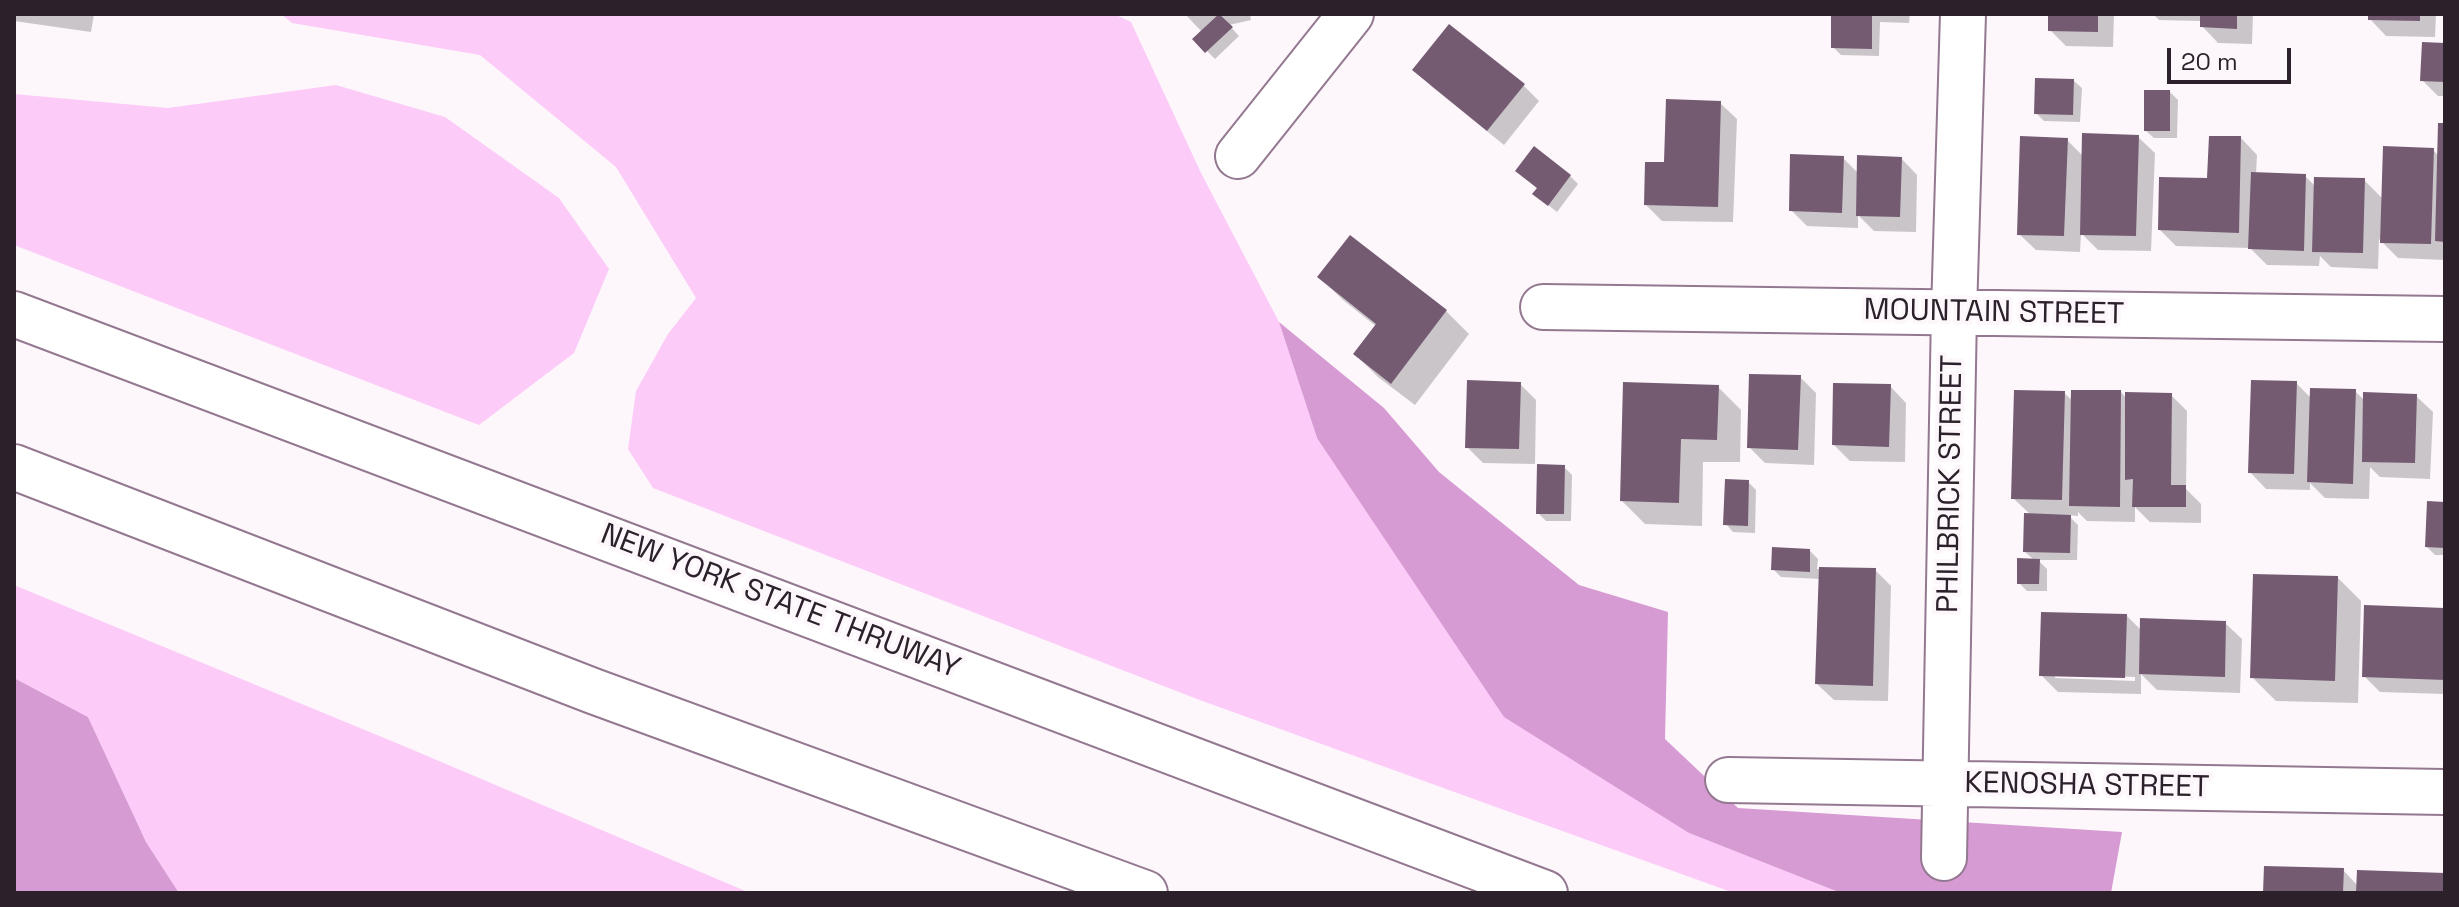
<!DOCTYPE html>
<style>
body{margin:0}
#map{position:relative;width:2459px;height:907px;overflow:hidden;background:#fdf7fc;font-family:"Space Grotesk",sans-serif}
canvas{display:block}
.frame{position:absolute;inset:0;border:16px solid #2c212b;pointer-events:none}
.scale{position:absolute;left:2167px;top:48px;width:124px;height:36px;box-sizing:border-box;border:4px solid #2c212b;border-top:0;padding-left:10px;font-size:24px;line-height:28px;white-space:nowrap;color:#2c212b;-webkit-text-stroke:6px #fdf7fc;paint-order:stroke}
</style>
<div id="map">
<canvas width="2459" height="907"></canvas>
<div class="frame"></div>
<div class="scale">20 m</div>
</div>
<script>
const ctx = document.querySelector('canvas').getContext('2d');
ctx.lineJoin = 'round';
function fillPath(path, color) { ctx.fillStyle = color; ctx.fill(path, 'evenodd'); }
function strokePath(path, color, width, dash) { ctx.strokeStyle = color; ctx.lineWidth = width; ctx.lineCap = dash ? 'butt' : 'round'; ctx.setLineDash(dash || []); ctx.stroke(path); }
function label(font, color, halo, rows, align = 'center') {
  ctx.font = font + ' "Space Grotesk",sans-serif'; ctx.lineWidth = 8; ctx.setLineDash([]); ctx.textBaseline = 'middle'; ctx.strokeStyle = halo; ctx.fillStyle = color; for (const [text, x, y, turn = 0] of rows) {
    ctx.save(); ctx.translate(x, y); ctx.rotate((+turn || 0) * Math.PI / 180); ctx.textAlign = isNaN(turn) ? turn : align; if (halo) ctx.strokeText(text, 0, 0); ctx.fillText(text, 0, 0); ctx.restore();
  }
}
const green = new Path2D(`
 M 281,14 L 1114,14 L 1131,22 L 1201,173 L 1279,322 L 1317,438 L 1689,833 L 1841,893 L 1734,893 L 1197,699 L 653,488 L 628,449 L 636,391 L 668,334 L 696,298 L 616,167 L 480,55 L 292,23 Z
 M 336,85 L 445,117 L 559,198 L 609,269 L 574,353 L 479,425 L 14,245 L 14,94 L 168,108 Z
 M 14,585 L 406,747 L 750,893 L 179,893 L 146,842 L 88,717 L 14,678 Z`);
const forest = new Path2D(`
 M 1279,322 L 1384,408 L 1439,472 L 1579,585 L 1668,612 L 1665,739 L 1738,808 L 2122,832 L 2111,893 L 1841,893 L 1689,833 L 1504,717 L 1317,438 Z
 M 14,678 L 88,717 L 146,842 L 179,893 L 14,893 Z`);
const shadow = new Path2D(`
 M 14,14 L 94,14 L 91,32 L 14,21 Z
 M 1185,14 L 1250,14 L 1251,20 L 1229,25 L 1239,36 L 1215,59 L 1195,39 L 1202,32 Z
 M 1833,14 L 1910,14 L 1909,23 L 1880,22 L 1879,56 L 1841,55 L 1833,47 Z
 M 2050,14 L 2114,14 L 2113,47 L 2066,46 L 2050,30 Z
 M 2153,14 L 2253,14 L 2252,44 L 2218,43 L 2202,26 L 2202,21 L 2159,20 Z
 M 2370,14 L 2436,14 L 2435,37 L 2386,36 L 2370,19 Z
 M 2445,45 L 2445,96 L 2438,96 L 2422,80 Z
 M 1415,70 L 1523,85 L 1539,101 L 1504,145 L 1431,86 Z
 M 2074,81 L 2082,88 L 2080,122 L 2044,121 L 2036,113 Z
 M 2170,92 L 2178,100 L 2177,138 L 2154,138 L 2146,131 Z
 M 1720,103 L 1737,119 L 1733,222 L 1662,221 L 1646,205 L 1666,164 Z
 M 2445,125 L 2445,260 L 2398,258 L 2379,239 L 2378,269 L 2331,267 L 2320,256 L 2319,266 L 2267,265 L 2250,248 L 2176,246 L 2160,230 L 2209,180 L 2241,138 L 2257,155 L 2256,174 L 2305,176 L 2316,187 L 2364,180 L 2383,199 L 2433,150 L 2439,156 Z
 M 2138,137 L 2155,153 L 2151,251 L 2098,250 L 2081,233 L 2080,252 L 2036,250 L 2019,234 L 2067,140 L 2084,157 Z
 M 1843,158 L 1859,174 L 1901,158 L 1917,175 L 1916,232 L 1874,231 L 1858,215 L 1858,228 L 1807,226 L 1791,210 Z
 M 1517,171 L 1570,176 L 1578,184 L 1557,212 L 1543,201 L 1538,189 Z
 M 1319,277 L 1446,311 L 1469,334 L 1415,405 L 1378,377 L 1355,354 L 1377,327 L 1343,300 Z
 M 1800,377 L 1816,393 L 1814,465 L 1765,463 L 1749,447 Z
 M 2296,383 L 2311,398 L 2355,391 L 2365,401 L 2416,396 L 2433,412 L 2430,479 L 2380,477 L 2370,467 L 2369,499 L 2325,498 L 2310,483 L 2310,490 L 2266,489 L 2250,472 Z
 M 1520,384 L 1536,400 L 1535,464 L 1483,463 L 1467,447 Z
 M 1890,386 L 1906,403 L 1905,462 L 1850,461 L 1834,445 Z
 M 1718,387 L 1741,410 L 1740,462 L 1703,462 L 1702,526 L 1645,524 L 1622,501 Z
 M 2121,392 L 2127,399 L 2171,395 L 2187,411 L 2186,489 L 2201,504 L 2201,523 L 2150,522 L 2135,507 L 2135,522 L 2087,521 L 2078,512 L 2078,516 L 2068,515 L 2078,525 L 2077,560 L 2038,560 L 2047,569 L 2047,591 L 2027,591 L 2019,583 L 2034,560 L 2025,552 L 2031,515 L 2013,498 L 2064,393 L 2073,401 Z
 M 1564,467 L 1572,475 L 1571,521 L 1546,521 L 1538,513 Z
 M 1748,482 L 1756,490 L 1755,533 L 1733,532 L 1726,524 Z
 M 2445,504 L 2445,555 L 2435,555 L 2427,547 Z
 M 1810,551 L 1818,559 L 1817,569 L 1875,570 L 1891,586 L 1888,701 L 1834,700 L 1817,684 L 1820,579 L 1781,577 L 1773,569 Z
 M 2338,578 L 2361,601 L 2358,703 L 2276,701 L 2252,677 Z
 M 2445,610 L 2445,694 L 2380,692 L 2364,676 Z
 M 2127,616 L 2142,631 L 2225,623 L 2242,639 L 2240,693 L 2157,690 L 2141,674 L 2141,694 L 2058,692 L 2041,675 ZM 2055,674 L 2135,677 L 2135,681 L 2055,678 Z
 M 2343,870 L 2358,886 L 2445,875 L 2445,893 L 2265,893 Z`);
const building = new Path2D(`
 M 1219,14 L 1233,27 L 1205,53 L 1192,39 Z
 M 1831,14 L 1872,14 L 1872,49 L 1831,48 Z
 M 2048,14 L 2098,14 L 2098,32 L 2048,31 Z
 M 2200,14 L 2237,14 L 2237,29 L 2200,27 Z
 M 2368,14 L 2420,14 L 2420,21 L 2368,20 Z
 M 1449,24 L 1525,84 L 1487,131 L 1412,70 Z
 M 2422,42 L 2445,43 L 2445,82 L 2420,81 Z
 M 2035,78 L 2074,79 L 2073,115 L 2034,114 Z
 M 2144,90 L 2170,90 L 2170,131 L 2144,131 Z
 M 1666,99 L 1721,101 L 1718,207 L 1644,205 L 1645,162 L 1664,162 Z
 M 2438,123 L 2445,123 L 2445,242 L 2435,241 Z
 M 2082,133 L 2139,135 L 2136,236 L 2080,235 Z
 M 2020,136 L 2068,138 L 2064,236 L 2017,235 Z
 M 2209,136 L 2241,136 L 2239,233 L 2158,230 L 2159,177 L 2207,178 Z
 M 1534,146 L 1571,175 L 1548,206 L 1532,194 L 1537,188 L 1515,171 Z
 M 2383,146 L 2434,148 L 2431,244 L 2380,243 Z
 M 1790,154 L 1844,156 L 1842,213 L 1789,211 Z
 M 1857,155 L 1902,157 L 1900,217 L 1856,216 Z
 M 2251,172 L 2306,174 L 2304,251 L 2248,249 Z
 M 2314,177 L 2365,178 L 2363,253 L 2312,252 Z
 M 1350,235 L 1447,310 L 1391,384 L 1353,354 L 1376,324 L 1317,277 Z
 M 1749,374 L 1801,375 L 1798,450 L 1747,448 Z
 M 1467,380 L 1521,382 L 1519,449 L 1465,448 Z
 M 2251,380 L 2297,381 L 2294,474 L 2248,473 Z
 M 1623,382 L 1719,385 L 1717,440 L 1681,439 L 1679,503 L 1620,501 Z
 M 1833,383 L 1891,384 L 1889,447 L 1832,445 Z
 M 2310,388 L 2356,389 L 2353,484 L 2307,482 Z
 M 2014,390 L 2065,391 L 2062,500 L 2011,499 Z
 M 2071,390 L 2121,390 L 2120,507 L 2069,506 Z
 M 2125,392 L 2172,393 L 2171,485 L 2186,485 L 2186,507 L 2132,507 L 2133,479 L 2125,480 Z
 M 2363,392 L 2417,394 L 2415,463 L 2362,462 Z
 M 1537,464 L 1565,465 L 1564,514 L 1536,514 Z
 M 1725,479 L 1749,480 L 1748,526 L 1723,525 Z
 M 2427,501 L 2445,502 L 2445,548 L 2425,547 Z
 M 2024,513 L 2071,515 L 2070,553 L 2023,552 Z
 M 1772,547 L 1810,549 L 1810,572 L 1771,570 Z
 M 2017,558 L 2040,559 L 2039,584 L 2017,584 Z
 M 1819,567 L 1876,568 L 1873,686 L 1815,684 Z
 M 2253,574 L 2338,576 L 2335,681 L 2250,678 Z
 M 2364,605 L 2445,608 L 2445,680 L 2362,677 Z
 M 2041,612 L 2127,614 L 2125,678 L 2039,676 Z
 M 2140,618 L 2226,621 L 2225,677 L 2139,674 Z
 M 2264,866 L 2344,868 L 2343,893 L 2263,893 Z
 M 2357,870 L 2445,873 L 2445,893 L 2356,893 Z`);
const minor = new Path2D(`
 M 1238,156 L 1351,14
 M 1543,307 L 2445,319
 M 1728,780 L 2445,792
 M 1944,858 L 1954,312 L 1963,14`);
const motorway = new Path2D(`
 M 14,314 L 1545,893
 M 14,467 L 593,691 L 1145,893`);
const streetNames = [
 ["MOUNTAIN STREET",1994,313,1],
 ["PHILBRICK STREET",1951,484,-89],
 ["NEW YORK STATE THRUWAY",780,602,21],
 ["KENOSHA STREET",2087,786,1]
];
fillPath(green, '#fccbf8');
fillPath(forest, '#d79bd3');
fillPath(shadow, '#0003');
fillPath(building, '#745b72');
strokePath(minor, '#937890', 48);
strokePath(motorway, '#937890', 48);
strokePath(minor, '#fff', 44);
strokePath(motorway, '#fff', 44);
label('30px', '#2c212b', '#fdf7fc', streetNames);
</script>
